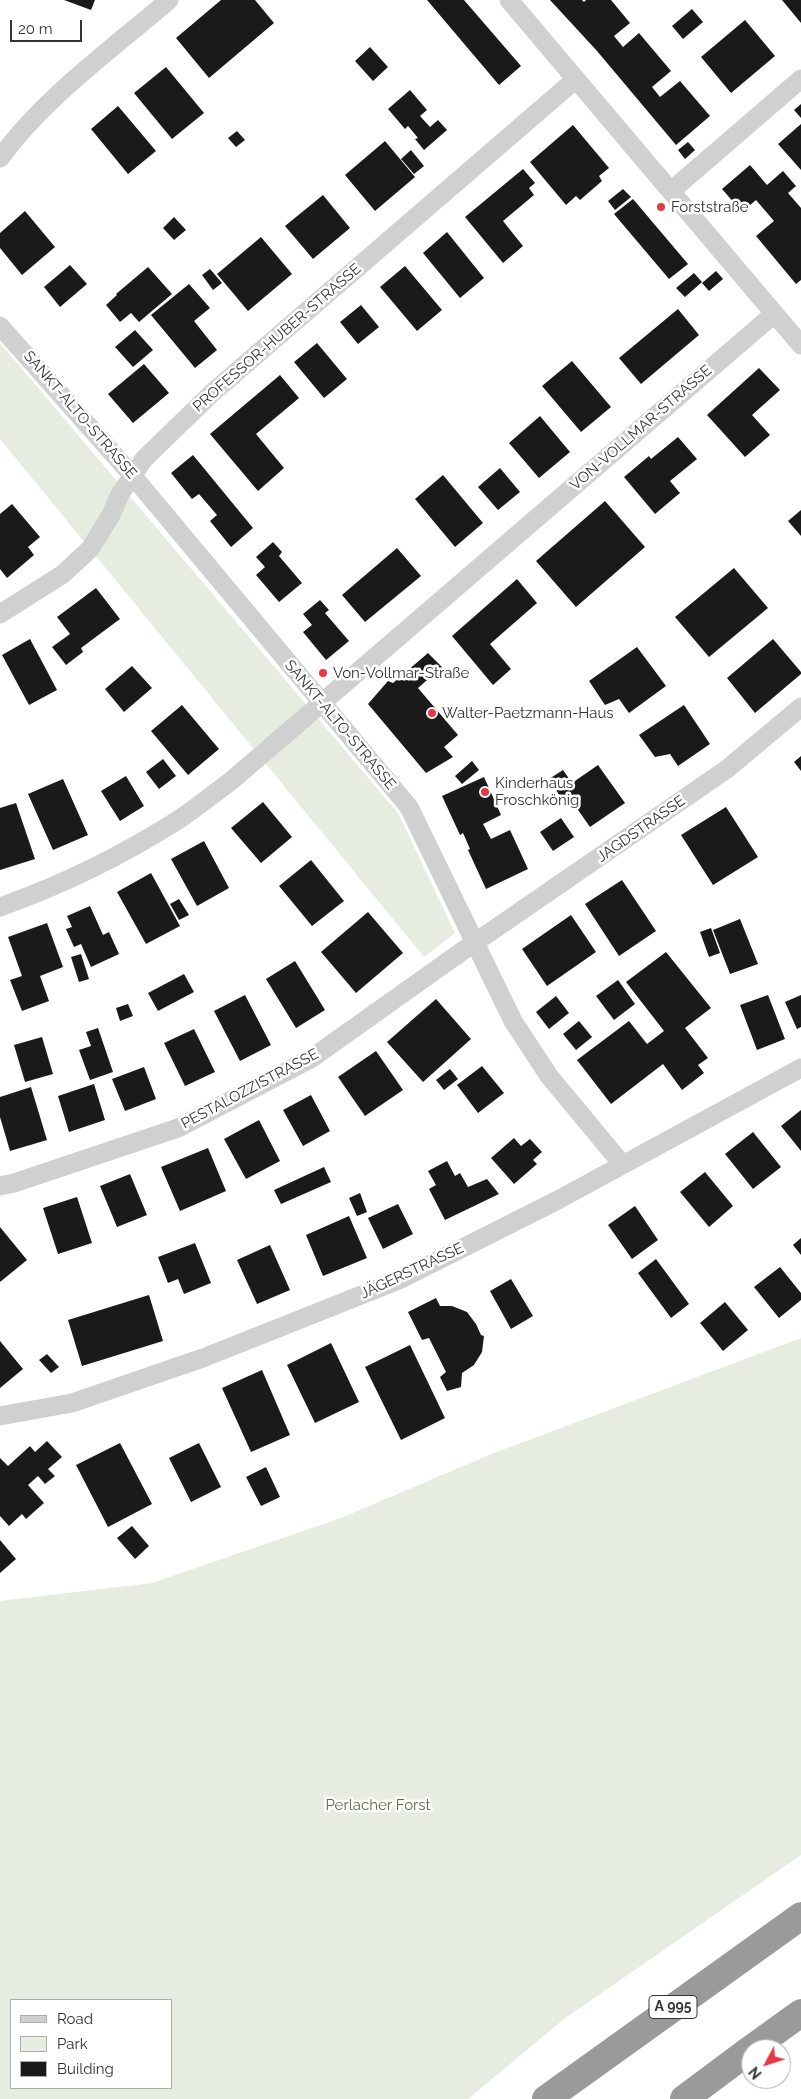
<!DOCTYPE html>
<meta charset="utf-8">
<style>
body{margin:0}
#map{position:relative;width:801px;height:2099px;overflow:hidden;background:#fff;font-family:Raleway,sans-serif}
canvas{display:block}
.legend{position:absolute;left:10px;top:1999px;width:162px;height:90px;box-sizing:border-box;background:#fff;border:1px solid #adadad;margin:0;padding:6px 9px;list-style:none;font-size:15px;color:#333}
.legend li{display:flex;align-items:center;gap:10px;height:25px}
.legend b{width:25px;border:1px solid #adadad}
.north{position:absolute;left:741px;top:2039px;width:50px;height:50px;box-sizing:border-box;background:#fff;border:1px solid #adadad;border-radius:50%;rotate:230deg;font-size:14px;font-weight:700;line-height:20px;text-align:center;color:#333}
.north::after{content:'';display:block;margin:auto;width:18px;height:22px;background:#e63946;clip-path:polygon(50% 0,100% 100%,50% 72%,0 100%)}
.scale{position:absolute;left:10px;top:20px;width:72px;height:22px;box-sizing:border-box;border:2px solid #333;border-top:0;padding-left:6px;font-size:15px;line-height:18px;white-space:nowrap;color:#333;-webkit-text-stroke:4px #fff;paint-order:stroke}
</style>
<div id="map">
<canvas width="801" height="2099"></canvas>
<ul class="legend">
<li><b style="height:6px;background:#d0d0d0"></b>Road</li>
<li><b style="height:14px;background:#e6ecdf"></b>Park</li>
<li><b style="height:14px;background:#1a1a1a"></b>Building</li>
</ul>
<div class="north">N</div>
<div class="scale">20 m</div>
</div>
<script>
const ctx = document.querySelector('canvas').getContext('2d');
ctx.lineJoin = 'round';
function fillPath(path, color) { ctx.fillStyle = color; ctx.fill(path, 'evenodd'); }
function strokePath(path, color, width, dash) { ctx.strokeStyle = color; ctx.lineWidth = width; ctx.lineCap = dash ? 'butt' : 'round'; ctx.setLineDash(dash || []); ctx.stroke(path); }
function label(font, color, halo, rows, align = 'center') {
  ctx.font = font + ' Raleway,sans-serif'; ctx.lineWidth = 5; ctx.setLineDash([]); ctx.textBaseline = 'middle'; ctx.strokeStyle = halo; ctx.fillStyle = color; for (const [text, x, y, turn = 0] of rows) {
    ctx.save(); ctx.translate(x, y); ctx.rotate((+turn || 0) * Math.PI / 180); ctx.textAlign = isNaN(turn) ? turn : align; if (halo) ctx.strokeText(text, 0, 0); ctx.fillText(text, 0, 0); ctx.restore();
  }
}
const green = new Path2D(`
 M 0,343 L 398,813 L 455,933 L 424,957 L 0,439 Z
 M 801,1338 L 801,1855 L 564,2019 L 468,2099 L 0,2099 L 0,1601 L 152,1583 L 341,1518 L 494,1453 ZM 171,2000 L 171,2088 L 11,2088 L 11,2000 Z`);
const building = new Path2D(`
 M 64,0 L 95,0 L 91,10 Z
 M 221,0 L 255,0 L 274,23 L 209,78 L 176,38 Z
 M 427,0 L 464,0 L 521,66 L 499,85 Z
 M 550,0 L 582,0 L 584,2 L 586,0 L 611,0 L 630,23 L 614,36 L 623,47 L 639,33 L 671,71 L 652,87 L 660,97 L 680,81 L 710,116 L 676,145 L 597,51 Z
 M 782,0 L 801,0 L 801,23 Z
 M 692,9 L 703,22 L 683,39 L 672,26 Z
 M 745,20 L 775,56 L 731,93 L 701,57 Z
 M 370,47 L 388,67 L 373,81 L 355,61 Z
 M 166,67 L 204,113 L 172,139 L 134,93 Z
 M 410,90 L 427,110 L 420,116 L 430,127 L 438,120 L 447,130 L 424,150 L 415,139 L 418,138 L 408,126 L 405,129 L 388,109 Z
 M 801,104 L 801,118 L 794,110 Z
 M 118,106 L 156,151 L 128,174 L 91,129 Z
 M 801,124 L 801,170 L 778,144 Z
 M 573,125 L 609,168 L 599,176 L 602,181 L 580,200 L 576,196 L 566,205 L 530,162 Z
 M 237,131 L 245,140 L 236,147 L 228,138 Z
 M 385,141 L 415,177 L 375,211 L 345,175 Z
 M 688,142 L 695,150 L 685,159 L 678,150 Z
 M 411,150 L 424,166 L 414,174 L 401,159 Z
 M 750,165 L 767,185 L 783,171 L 796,186 L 788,193 L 801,208 L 801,280 L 796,284 L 756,236 L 774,221 L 756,200 L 742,212 L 722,189 Z
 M 523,169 L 535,183 L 529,188 L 534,195 L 503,221 L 523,246 L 503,263 L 465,217 Z
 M 623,189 L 631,197 L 615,210 L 608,201 Z
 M 323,195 L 350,228 L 313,259 L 285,226 Z
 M 633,199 L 688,264 L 669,279 L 614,214 Z
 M 25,211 L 55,247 L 22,275 L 0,248 L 0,233 Z
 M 174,217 L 186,230 L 174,240 L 163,228 Z
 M 447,232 L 484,278 L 460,298 L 423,253 Z
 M 261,237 L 292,274 L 248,311 L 217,274 Z
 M 70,265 L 87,284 L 60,307 L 44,287 Z
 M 405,266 L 442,310 L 417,331 L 380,287 Z
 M 148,267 L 172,294 L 139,322 L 131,313 L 120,322 L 106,305 L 117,295 L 116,294 Z
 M 210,269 L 222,283 L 213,290 L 202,275 Z
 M 716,271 L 723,279 L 709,291 L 702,283 Z
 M 694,273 L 702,282 L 685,297 L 676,288 Z
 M 189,284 L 210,308 L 194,321 L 217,350 L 195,368 L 151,315 Z
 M 361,305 L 379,327 L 358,344 L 340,322 Z
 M 678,309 L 699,335 L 641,384 L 619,358 Z
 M 135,330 L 153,350 L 133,367 L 115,347 Z
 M 317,343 L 347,379 L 324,398 L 294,362 Z
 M 572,361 L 611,407 L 581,432 L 542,386 Z
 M 144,364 L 169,393 L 133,423 L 108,394 Z
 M 759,368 L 780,390 L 752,415 L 770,435 L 745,457 L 707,415 Z
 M 280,375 L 299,398 L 256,434 L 284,468 L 258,491 L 210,434 Z
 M 540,416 L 570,452 L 539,478 L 509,443 Z
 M 678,437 L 697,459 L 670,481 L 680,493 L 655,514 L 624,477 L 649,456 L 651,459 Z
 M 193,455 L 253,528 L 231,547 L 210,521 L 217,515 L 199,494 L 192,499 L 171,473 Z
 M 500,468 L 520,492 L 498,510 L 478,487 Z
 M 443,475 L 483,523 L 455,547 L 415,499 Z
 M 605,501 L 645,547 L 576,607 L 536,561 Z
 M 12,504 L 40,537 L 28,547 L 34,555 L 7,578 L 0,569 L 0,514 Z
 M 801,510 L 801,536 L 788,521 Z
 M 273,542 L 282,552 L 279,556 L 302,583 L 279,602 L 256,575 L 265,567 L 256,557 Z
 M 397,548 L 421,576 L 365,622 L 342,595 Z
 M 734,568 L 768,608 L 709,657 L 675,617 Z
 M 517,579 L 537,603 L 490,644 L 511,669 L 493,685 L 452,636 Z
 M 96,588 L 120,619 L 81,648 L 83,652 L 66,665 L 52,647 L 70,634 L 57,617 Z
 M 320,600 L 329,610 L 325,613 L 349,641 L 326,660 L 303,632 L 312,625 L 303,614 Z
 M 30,639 L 57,690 L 29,705 L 2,655 Z
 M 773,639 L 801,672 L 801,674 L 755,713 L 727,678 Z
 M 637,647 L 666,686 L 629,713 L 619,699 L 605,705 L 589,681 Z
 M 428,653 L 442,667 L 418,688 L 458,735 L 444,747 L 453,757 L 426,773 L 368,704 L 388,681 L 393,683 Z
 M 132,666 L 152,688 L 124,712 L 105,689 Z
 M 182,705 L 219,749 L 188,775 L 151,731 Z
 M 684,705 L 710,744 L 678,766 L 670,754 L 655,757 L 639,735 Z
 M 801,756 L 801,771 L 794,762 Z
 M 163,759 L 176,776 L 159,789 L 146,772 Z
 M 472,761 L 479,770 L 462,784 L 455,776 Z
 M 598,765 L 625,803 L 590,827 L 569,797 L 563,801 L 549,779 L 563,770 L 572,783 Z
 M 126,776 L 144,806 L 120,821 L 101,791 Z
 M 484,777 L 501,815 L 483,824 L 491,839 L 510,830 L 528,869 L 486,889 L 468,850 L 470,849 L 463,833 L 460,835 L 442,796 Z
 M 63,779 L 88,835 L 53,850 L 28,794 Z
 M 263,802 L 292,837 L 261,863 L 231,828 Z
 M 16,803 L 35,859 L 0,870 L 0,808 Z
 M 726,807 L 758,857 L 713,885 L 681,835 Z
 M 561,818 L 574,837 L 553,851 L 540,832 Z
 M 204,841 L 229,888 L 197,906 L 171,859 Z
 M 311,860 L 344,901 L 312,926 L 279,886 Z
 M 151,873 L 180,926 L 146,944 L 117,892 Z
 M 622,880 L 656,931 L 619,956 L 585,904 Z
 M 179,899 L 189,915 L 179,920 L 170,904 Z
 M 90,906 L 103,935 L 109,932 L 119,954 L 91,967 L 81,944 L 74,947 L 66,929 L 72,927 L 67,916 Z
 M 368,912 L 403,953 L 356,993 L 321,952 Z
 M 571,915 L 596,952 L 547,986 L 522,949 Z
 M 740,919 L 758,964 L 730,974 L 713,930 Z
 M 47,923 L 63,967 L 40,976 L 49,1001 L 22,1011 L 10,980 L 22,976 L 8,937 Z
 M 711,928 L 720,953 L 709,957 L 700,932 Z
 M 666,952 L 711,1008 L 685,1028 L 708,1058 L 698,1065 L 704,1073 L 682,1090 L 663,1064 L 611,1104 L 577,1060 L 629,1021 L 647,1044 L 664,1031 L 626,982 Z
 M 81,954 L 89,979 L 79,982 L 71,957 Z
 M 295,961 L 325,1010 L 296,1028 L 266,979 Z
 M 184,974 L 194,992 L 158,1011 L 148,993 Z
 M 618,980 L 635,1004 L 614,1020 L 596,996 Z
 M 245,995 L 271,1045 L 240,1061 L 214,1011 Z
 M 768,995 L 785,1039 L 757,1050 L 740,1005 Z
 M 801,995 L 801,1027 L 797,1029 L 785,1002 Z
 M 556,996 L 569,1013 L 549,1029 L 536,1012 Z
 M 436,999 L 471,1039 L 423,1082 L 387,1042 Z
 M 128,1004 L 133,1016 L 120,1021 L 116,1008 Z
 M 579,1021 L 592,1037 L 576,1050 L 563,1034 Z
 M 98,1028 L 113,1072 L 90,1080 L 79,1050 L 91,1046 L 86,1032 Z
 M 194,1029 L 215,1072 L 185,1086 L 164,1043 Z
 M 42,1037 L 53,1074 L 25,1082 L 14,1045 Z
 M 376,1051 L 403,1090 L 365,1116 L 338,1077 Z
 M 482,1066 L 504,1093 L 478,1113 L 457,1085 Z
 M 144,1067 L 156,1099 L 125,1111 L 112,1079 Z
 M 450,1069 L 458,1079 L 444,1090 L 436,1080 Z
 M 94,1084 L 105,1120 L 69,1132 L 58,1096 Z
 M 31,1087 L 47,1140 L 10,1151 L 0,1117 L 0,1097 Z
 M 311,1095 L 330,1131 L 303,1146 L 283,1110 Z
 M 801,1110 L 801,1151 L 781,1126 Z
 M 259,1120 L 280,1161 L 246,1179 L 224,1139 Z
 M 753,1132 L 781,1167 L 753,1189 L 725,1154 Z
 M 514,1138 L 521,1146 L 530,1139 L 542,1152 L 533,1160 L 537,1164 L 514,1184 L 491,1158 Z
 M 208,1148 L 226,1191 L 180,1211 L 161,1167 Z
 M 447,1161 L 455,1176 L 460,1173 L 468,1187 L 487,1179 L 499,1194 L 445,1220 L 429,1189 L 436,1185 L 428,1171 Z
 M 324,1167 L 331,1182 L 281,1204 L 274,1190 Z
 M 705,1172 L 733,1206 L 709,1227 L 680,1192 Z
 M 130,1174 L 147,1215 L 117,1227 L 100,1186 Z
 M 360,1193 L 367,1212 L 357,1216 L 349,1198 Z
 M 77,1197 L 92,1243 L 58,1254 L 43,1208 Z
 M 398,1204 L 413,1234 L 383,1249 L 368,1218 Z
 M 635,1206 L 658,1240 L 632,1259 L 608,1225 Z
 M 349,1216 L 367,1258 L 323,1276 L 306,1235 Z
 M 0,1227 L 27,1260 L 0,1282 Z
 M 801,1238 L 801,1255 L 793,1245 Z
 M 195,1243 L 211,1283 L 184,1294 L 178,1279 L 168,1283 L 158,1257 Z
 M 270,1245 L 290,1290 L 257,1304 L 237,1260 Z
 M 656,1259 L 689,1304 L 671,1318 L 638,1273 Z
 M 780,1267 L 801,1293 L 801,1300 L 779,1318 L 754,1287 Z
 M 511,1279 L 533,1316 L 511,1329 L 490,1291 Z
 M 149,1295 L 163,1341 L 82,1366 L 68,1320 Z
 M 436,1298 L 440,1306 L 452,1306 L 467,1312 L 476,1324 L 481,1335 L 484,1336 L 482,1352 L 474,1365 L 462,1373 L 461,1387 L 447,1391 L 440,1377 L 446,1372 L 429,1338 L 422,1340 L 408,1312 Z
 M 725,1302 L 748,1330 L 723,1351 L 700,1323 Z
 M 0,1341 L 23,1369 L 0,1388 Z
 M 331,1343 L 359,1402 L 315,1423 L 287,1365 Z
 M 410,1345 L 445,1418 L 401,1440 L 365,1367 Z
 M 47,1354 L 59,1367 L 51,1373 L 39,1360 Z
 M 262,1370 L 290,1435 L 251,1452 L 222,1388 Z
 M 47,1441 L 62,1457 L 48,1469 L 55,1476 L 45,1484 L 38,1476 L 28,1485 L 44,1503 L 26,1519 L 22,1514 L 9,1526 L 0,1516 L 0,1458 L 8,1466 L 30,1446 L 35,1452 Z
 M 120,1443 L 152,1504 L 108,1527 L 76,1465 Z
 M 199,1443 L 221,1487 L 191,1502 L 169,1458 Z
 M 266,1467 L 280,1497 L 261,1506 L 246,1477 Z
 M 132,1526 L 149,1546 L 135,1559 L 117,1538 Z
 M 0,1540 L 16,1559 L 0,1573 Z`);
const street = new Path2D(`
 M 509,0 L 801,345
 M 0,158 C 46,96 111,50 169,0
 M 671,191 L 801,79
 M 0,326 L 132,475 L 409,807 L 513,1021 L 549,1076 L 622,1164
 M 0,614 L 63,574 L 90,549 L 111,515 L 120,494 L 144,459 L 212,393 L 576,79
 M 0,907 C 62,885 123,855 178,820 C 196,808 213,794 231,781 L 774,314
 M 0,1186 L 14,1183 L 178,1128 L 312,1058 L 454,957 L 727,769 L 801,707
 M 0,1416 L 72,1403 L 203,1358 L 399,1280 L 556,1201 L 801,1068`);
const highway = new Path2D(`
 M 751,2049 L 801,2013
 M 546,2099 L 801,1916
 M 684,2099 L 751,2049`);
const markers = [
 [661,207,5,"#e63946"],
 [323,673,5,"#e63946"],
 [432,713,5,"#e63946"],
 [485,792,5,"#e63946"]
];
const shields = [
 [673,2007,48]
];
const shieldNames = [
 ["A 995",673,2007]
];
const poiNames = [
 ["Forststraße",671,207],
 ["Von-Vollmar-Straße",333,673],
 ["Walter-Paetzmann-Haus",442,713],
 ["Kinderhaus",495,783],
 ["Froschkönig",495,800]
];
const streetNames = [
 ["PROFESSOR-HUBER-STRASSE",277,338,-41],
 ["SANKT-ALTO-STRASSE",80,415,49],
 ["VON-VOLLMAR-STRASSE",641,428,-41],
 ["SANKT-ALTO-STRASSE",340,725,50],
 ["JAGDSTRASSE",641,829,-35],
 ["PESTALOZZISTRASSE",250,1089,-28],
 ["JÄGERSTRASSE",412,1271,-25]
];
const parkNames = [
 ["Perlacher Forst",378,1805]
];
fillPath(green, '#e6ecdf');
fillPath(building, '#1a1a1a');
strokePath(street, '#d0d0d0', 19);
strokePath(highway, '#9a9a9a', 28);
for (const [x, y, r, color] of markers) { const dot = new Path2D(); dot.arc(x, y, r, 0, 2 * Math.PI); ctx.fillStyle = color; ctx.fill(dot); strokePath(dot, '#fff', 2); }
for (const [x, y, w] of shields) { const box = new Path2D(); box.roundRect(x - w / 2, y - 11.5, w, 23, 4); ctx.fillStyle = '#fff'; ctx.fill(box); strokePath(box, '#333', 1); }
label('bold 14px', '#333', null, shieldNames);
label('15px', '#333', '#fff', poiNames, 'left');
label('15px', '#333', '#fff', streetNames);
label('15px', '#56703f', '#fff', parkNames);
</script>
